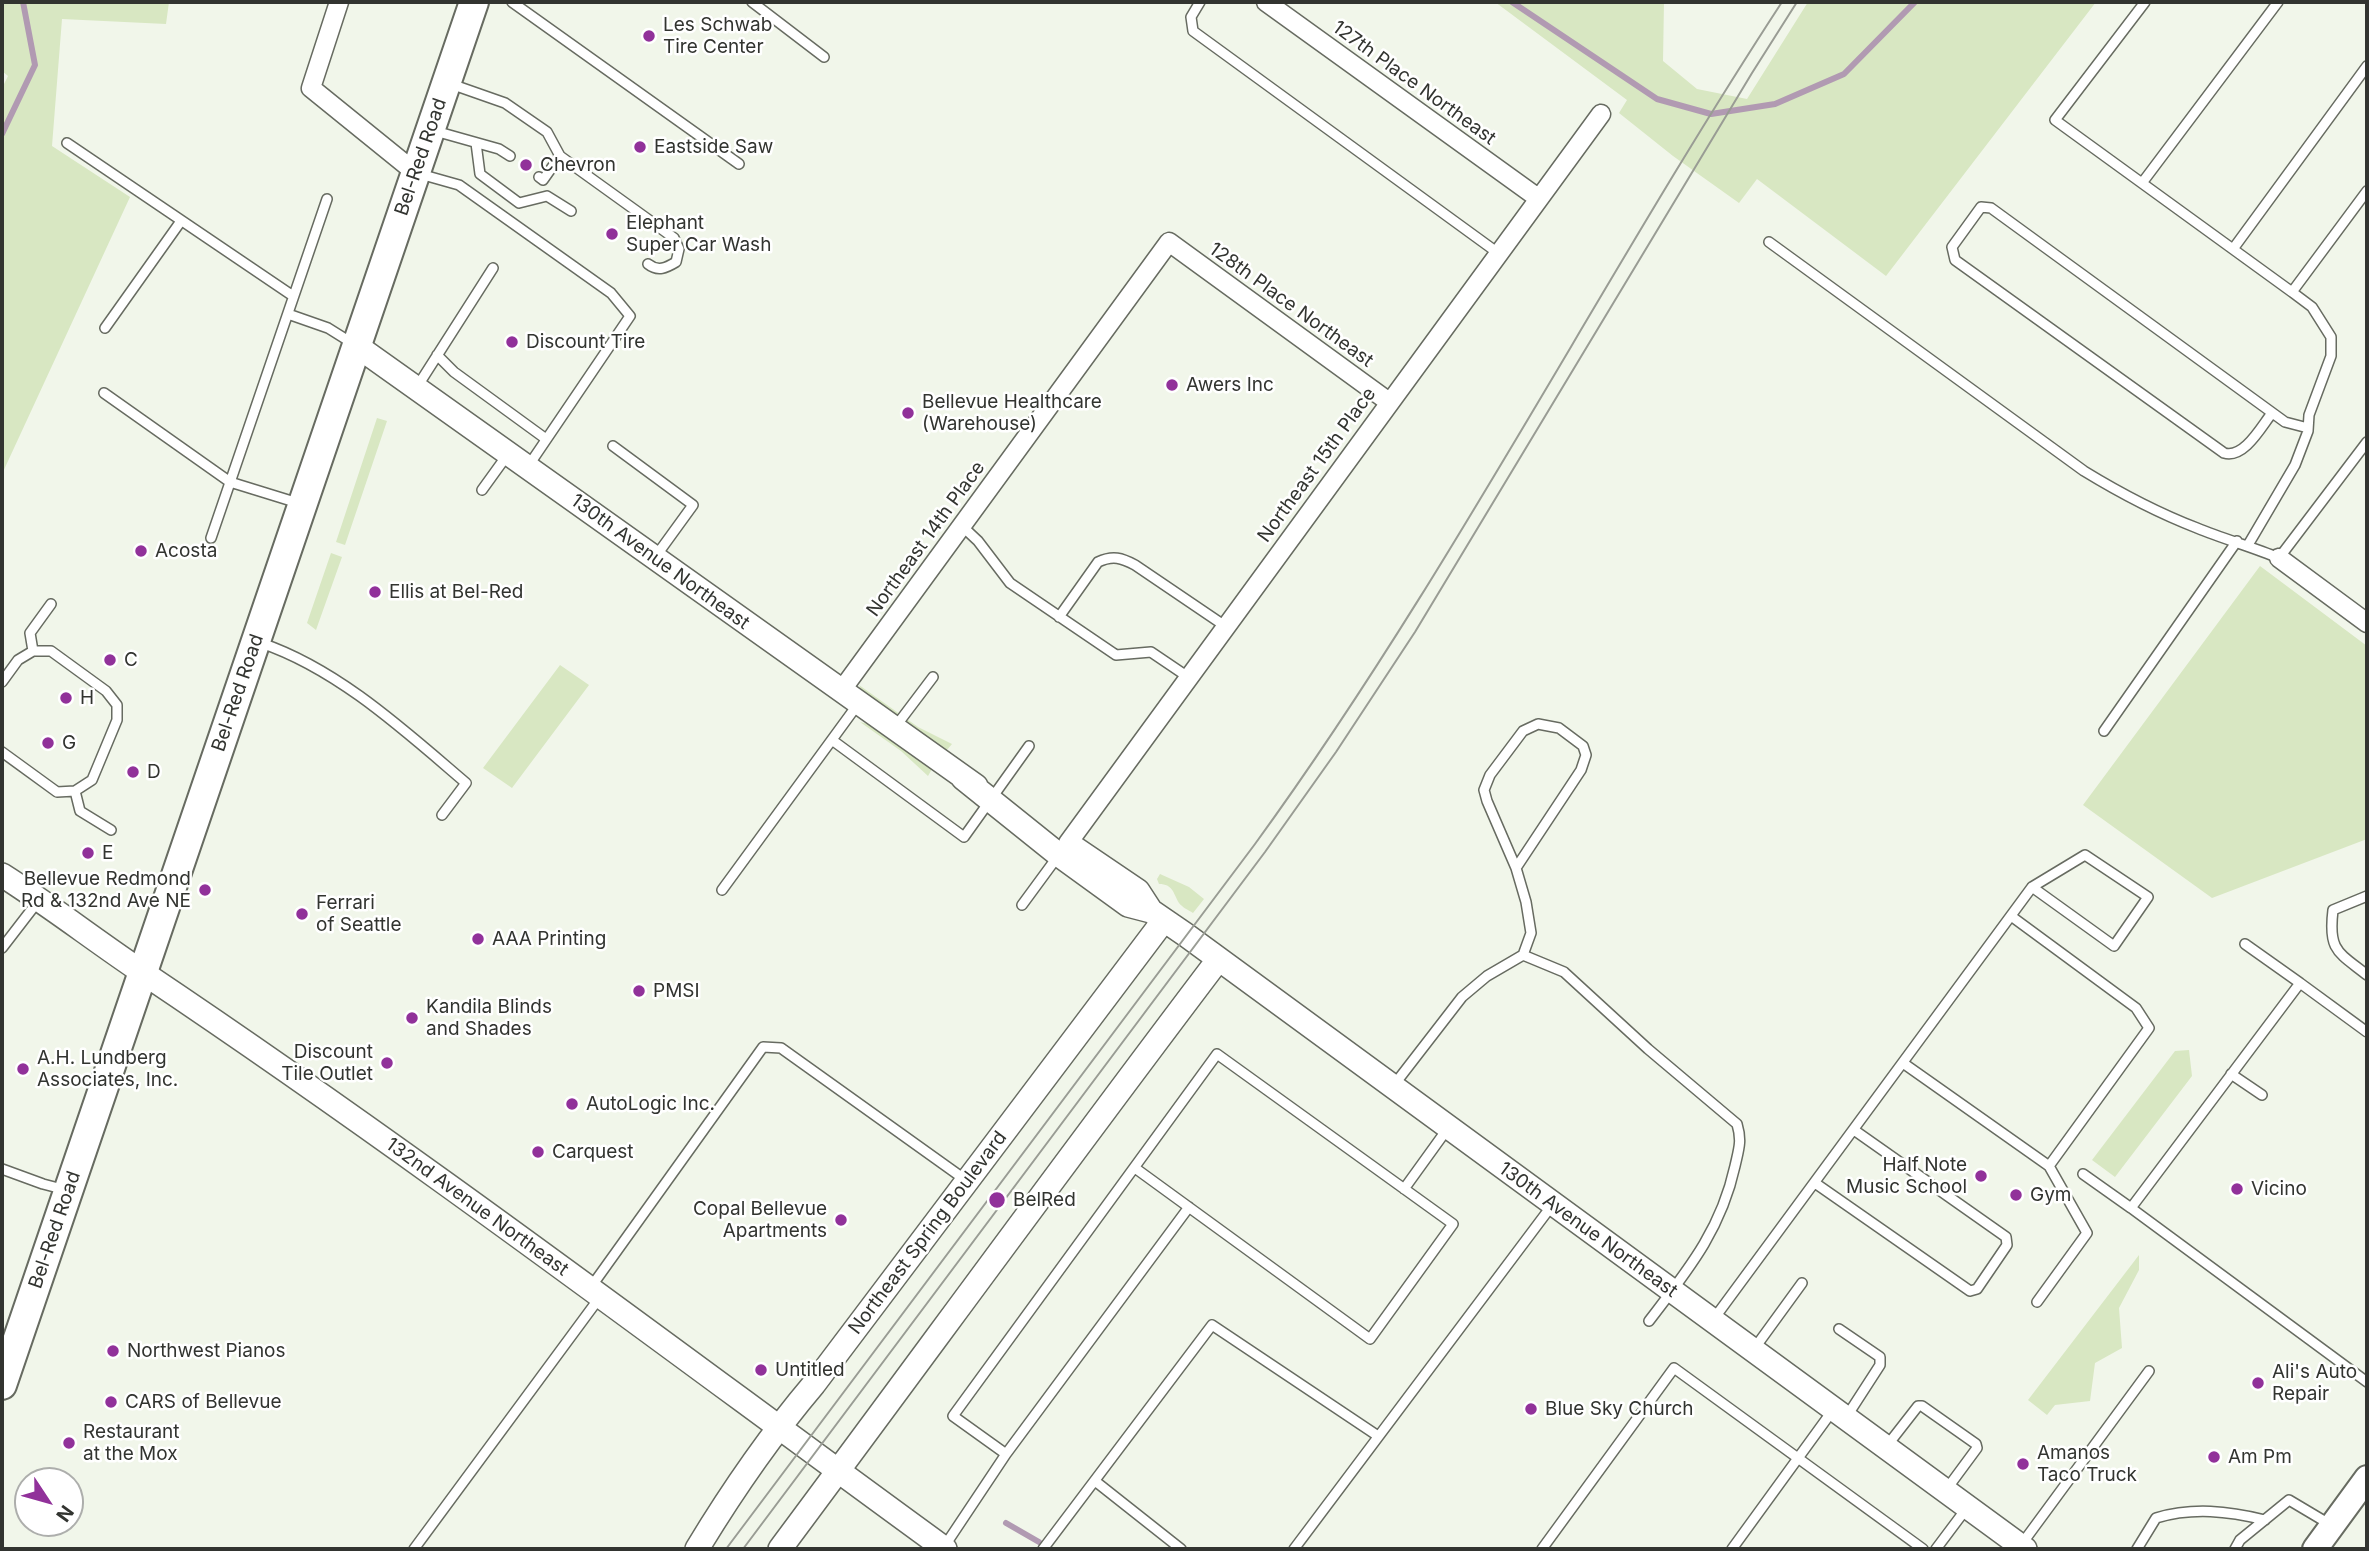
<!DOCTYPE html>
<style>
body{margin:0}
#map{position:relative;width:2369px;height:1551px;overflow:hidden;background:#f1f6ea;font-family:Inter,sans-serif}
canvas{display:block}
.frame{position:absolute;inset:0;border:4px solid #323430;pointer-events:none}
.north{position:absolute;left:14px;top:1467px;width:70px;height:70px;box-sizing:border-box;background:#fff;border:2px solid #adaeac;border-radius:50%;rotate:126deg;font-size:19px;font-weight:700;line-height:28px;text-align:center;color:#323430}
.north::after{content:'';display:block;margin:auto;width:24px;height:32px;background:#91319a;clip-path:polygon(50% 0,100% 100%,50% 72%,0 100%)}
</style>
<div id="map">
<canvas width="2369" height="1551"></canvas>
<div class="frame"></div>
<div class="north">N</div>
</div>
<script>
const ctx = document.querySelector('canvas').getContext('2d');
ctx.lineJoin = 'round';
function fillPath(path, color) { ctx.fillStyle = color; ctx.fill(path, 'evenodd'); }
function strokePath(path, color, width, dash) { ctx.strokeStyle = color; ctx.lineWidth = width; ctx.lineCap = dash ? 'butt' : 'round'; ctx.setLineDash(dash || []); ctx.stroke(path); }
function label(font, color, halo, rows, align = 'center') {
  ctx.font = font + ' Inter,sans-serif'; ctx.lineWidth = 5; ctx.setLineDash([]); ctx.textBaseline = 'middle'; ctx.strokeStyle = halo; ctx.fillStyle = color; for (const [text, x, y, turn = 0] of rows) {
    ctx.save(); ctx.translate(x, y); ctx.rotate((+turn || 0) * Math.PI / 180); ctx.textAlign = isNaN(turn) ? turn : align; if (halo) ctx.strokeText(text, 0, 0); ctx.fillText(text, 0, 0); ctx.restore();
  }
}
const green = new Path2D(`
 M 2,2 L 169,2 L 166,24 L 62,19 L 52,146 L 130,197 L 2,474 L 2,88 L 8,76 L 2,71 Z
 M 1495,2 L 1664,2 L 1663,61 L 1697,89 L 1747,99 L 1808,2 L 2096,2 L 1886,276 L 1757,179 L 1739,203 L 1673,156 L 1619,113 L 1627,100 Z
 M 377,418 L 387,421 L 345,545 L 336,542 Z
 M 331,553 L 342,557 L 316,630 L 307,623 Z
 M 2260,566 L 2367,646 L 2367,839 L 2212,898 L 2083,805 Z
 M 560,665 L 589,685 L 512,788 L 483,768 Z
 M 859,685 L 918,727 L 952,744 L 946,751 L 862,691 Z
 M 860,722 L 868,724 L 932,769 L 928,776 L 901,751 Z
 M 1160,874 L 1189,887 L 1204,899 L 1193,913 C 1188,910 1182,907 1179,903 C 1173,893 1173,884 1159,884 L 1157,879 Z
 M 2189,1050 L 2192,1076 L 2115,1177 L 2092,1160 L 2175,1051 Z
 M 2139,1255 L 2139,1270 L 2119,1308 L 2122,1348 L 2095,1363 L 2090,1401 L 2055,1405 L 2047,1415 L 2028,1400 Z`);
const stream = new Path2D(`
 M 1512,2 L 1657,99 L 1711,114 L 1775,104 L 1844,74 L 1915,2
 M 2,134 L 35,65 L 23,2
 M 1006,1523 L 1039,1542`);
const service = new Path2D(`
 M 512,2 L 739,164
 M 752,2 L 824,57
 M 1200,2 L 1191,17 L 1193,31 L 1498,253
 M 2145,2 L 2055,120 L 2292,292 L 2367,191
 M 448,83 L 505,103 L 547,132 L 560,156 L 543,180 L 539,177
 M 435,131 L 499,149 L 510,156
 M 67,143 L 293,296
 M 476,143 L 480,174 L 519,203 L 547,196 L 571,211
 M 560,156 L 674,238 L 679,249 L 676,262 C 666,268 658,272 648,264
 M 420,174 L 459,185 L 611,293 L 630,316 L 529,465
 M 2142,183 L 2278,2
 M 1769,242 L 2084,471 C 2120,493 2158,513 2197,528 C 2224,539 2252,547 2279,558 L 2367,442
 M 2233,249 L 2367,66
 M 288,314 L 328,328 L 352,343
 M 105,328 L 181,221
 M 437,355 L 454,372 L 546,439
 M 417,387 L 493,268
 M 104,393 L 230,482 L 298,503
 M 2272,413 C 2261,427 2244,459 2224,453 L 1955,260 L 1952,247 L 1981,207 L 1991,208 L 2285,422 L 2308,428
 M 613,446 L 693,505 L 656,556
 M 482,490 L 508,454
 M 962,526 L 978,541 L 1010,583 L 1116,655 L 1151,652 L 1188,677
 M 211,538 L 327,199
 M 2248,545 L 2295,465 L 2308,431 L 2309,415 L 2331,356 L 2331,337 L 2312,307 L 2292,292
 M 1059,617 L 1098,562 C 1113,555 1122,558 1135,565 L 1225,626
 M 261,643 C 338,669 405,731 466,783 L 442,815
 M 33,651 L 51,651 L 106,691 L 117,705 L 117,720 L 92,780 L 75,791
 M 2,682 L 18,660 L 33,651 L 30,633 L 51,604
 M 896,726 L 933,677
 M 2104,731 L 2237,541
 M 832,740 L 964,837 L 1029,746
 M 2,752 L 57,792 L 75,791 L 80,811 L 111,830
 M 722,890 L 858,704
 M 2367,896 L 2333,910 C 2328,951 2338,952 2367,975
 M 1022,905 L 1058,856
 M 2245,944 L 2300,983
 M 2,948 L 39,900
 M 1523,955 L 1564,972 L 1648,1049 L 1737,1124 C 1742,1141 1739,1148 1735,1166 C 1721,1230 1688,1270 1649,1321
 M 2367,1032 L 2300,983 L 2131,1208 L 2367,1382
 M 1903,1063 L 2049,1166 L 2149,1028 L 2136,1008 L 2011,916
 M 2231,1074 L 2262,1095
 M 1394,1085 L 1462,997 L 1487,976 L 1523,955 L 1531,933 L 1526,902 L 1516,868 L 1487,801 L 1484,790 L 1490,775 L 1523,731 L 1538,724 L 1559,728 L 1583,746 L 1586,755 L 1581,770 L 1516,868
 M 2,1169 L 43,1184 L 66,1190
 M 2083,1174 L 2131,1208
 M 1815,1183 L 1970,1291 L 1977,1289 L 2007,1245 L 2006,1237 L 1854,1130
 M 1404,1189 L 1448,1128
 M 591,1287 L 763,1047 L 781,1048 L 967,1181
 M 2037,1302 L 2087,1233 L 2049,1166
 M 1713,1320 L 2032,887 L 2114,946 L 2148,897 L 2085,855 L 2032,887
 M 1839,1329 L 1880,1357 L 1880,1365 L 1847,1416
 M 1754,1349 L 1802,1283
 M 1886,1447 L 1918,1406 L 1922,1406 L 1976,1444 L 1977,1448 L 1946,1490
 M 1006,1454 L 953,1416 L 1217,1054 L 1453,1224 L 1370,1339 L 1135,1168
 M 1095,1481 L 1181,1549
 M 2021,1545 L 2149,1371
 M 944,1547 L 1006,1454 L 1189,1207
 M 414,1549 L 600,1297
 M 1043,1549 L 1212,1325 L 1378,1436
 M 1294,1549 L 1553,1204
 M 1542,1549 L 1674,1368 L 1923,1549
 M 1732,1549 L 1833,1410
 M 1936,1549 L 1966,1509
 M 2137,1549 L 2156,1518 C 2193,1507 2228,1511 2265,1520
 M 2235,1549 L 2240,1540 L 2289,1500 L 2331,1525`);
const minor = new Path2D(`
 M 339,2 L 311,88 L 416,173
 M 1266,2 L 1538,198
 M 2279,558 L 2367,623
 M 841,691 L 1169,242 L 1389,402
 M 1068,843 L 1601,114`);
const tertiary = new Path2D(`
 M 357,346 L 976,786
 M 963,778 L 1059,855 L 1128,905 L 1151,911 L 1186,935 L 2025,1549
 M 1076,849 L 1138,891 L 1151,911
 M 2,875 C 51,906 97,942 145,974 C 418,1157 680,1356 945,1549
 M 697,1549 C 732,1491 770,1436 814,1384 L 1164,920
 M 780,1549 C 926,1353 1070,1155 1218,960`);
const secondary = new Path2D(`
 M 2315,1549 L 2367,1478`);
const primary = new Path2D(`
 M 2,1385 L 474,2`);
const tram = new Path2D(`
 M 726,1549 L 1255,844 C 1450,576 1601,279 1782,2
 M 743,1549 L 1265,852 L 1336,752 L 1415,632 L 1752,73 L 1797,2`);
const markers = [
 [649,36,7,"#91319a"],
 [640,147,7,"#91319a"],
 [526,165,7,"#91319a"],
 [612,234,7,"#91319a"],
 [512,342,7,"#91319a"],
 [1172,385,7,"#91319a"],
 [908,413,7,"#91319a"],
 [141,551,7,"#91319a"],
 [375,592,7,"#91319a"],
 [110,660,7,"#91319a"],
 [66,698,7,"#91319a"],
 [48,743,7,"#91319a"],
 [133,772,7,"#91319a"],
 [88,853,7,"#91319a"],
 [205,890,7,"#91319a"],
 [302,914,7,"#91319a"],
 [478,939,7,"#91319a"],
 [639,991,7,"#91319a"],
 [412,1018,7,"#91319a"],
 [387,1063,7,"#91319a"],
 [23,1069,7,"#91319a"],
 [572,1104,7,"#91319a"],
 [538,1152,7,"#91319a"],
 [1981,1176,7,"#91319a"],
 [2237,1189,7,"#91319a"],
 [2016,1195,7,"#91319a"],
 [997,1200,9,"#91319a"],
 [841,1220,7,"#91319a"],
 [113,1351,7,"#91319a"],
 [761,1370,7,"#91319a"],
 [2258,1383,7,"#91319a"],
 [111,1402,7,"#91319a"],
 [1531,1409,7,"#91319a"],
 [69,1443,7,"#91319a"],
 [2214,1457,7,"#91319a"],
 [2023,1464,7,"#91319a"]
];
const poiNames = [
 ["Les Schwab",663,25],
 ["Tire Center",663,47],
 ["Eastside Saw",654,147],
 ["Chevron",540,165],
 ["Elephant",626,223],
 ["Super Car Wash",626,245],
 ["Discount Tire",526,342],
 ["Awers Inc",1186,385],
 ["Bellevue Healthcare",922,402],
 ["(Warehouse)",922,424],
 ["Acosta",155,551],
 ["Ellis at Bel-Red",389,592],
 ["C",124,660],
 ["H",80,698],
 ["G",62,743],
 ["D",147,772],
 ["E",102,853],
 ["Bellevue Redmond",191,879,"right"],
 ["Rd & 132nd Ave NE",191,901,"right"],
 ["Ferrari",316,903],
 ["of Seattle",316,925],
 ["AAA Printing",492,939],
 ["PMSI",653,991],
 ["Kandila Blinds",426,1007],
 ["and Shades",426,1029],
 ["Discount",373,1052,"right"],
 ["Tile Outlet",373,1074,"right"],
 ["A.H. Lundberg",37,1058],
 ["Associates, Inc.",37,1080],
 ["AutoLogic Inc.",586,1104],
 ["Carquest",552,1152],
 ["Half Note",1967,1165,"right"],
 ["Music School",1967,1187,"right"],
 ["Vicino",2251,1189],
 ["Gym",2030,1195],
 ["BelRed",1013,1200],
 ["Copal Bellevue",827,1209,"right"],
 ["Apartments",827,1231,"right"],
 ["Northwest Pianos",127,1351],
 ["Untitled",775,1370],
 ["Ali's Auto",2272,1372],
 ["Repair",2272,1394],
 ["CARS of Bellevue",125,1402],
 ["Blue Sky Church",1545,1409],
 ["Restaurant",83,1432],
 ["at the Mox",83,1454],
 ["Amanos",2037,1453],
 ["Taco Truck",2037,1475],
 ["Am Pm",2228,1457]
];
const streetNames = [
 ["127th Place Northeast",1414,83,36],
 ["Bel-Red Road",421,157,-71],
 ["128th Place Northeast",1291,305,36],
 ["Northeast 15th Place",1317,465,-54],
 ["Northeast 14th Place",926,539,-54],
 ["130th Avenue Northeast",660,562,36],
 ["Bel-Red Road",238,693,-71],
 ["132nd Avenue Northeast",477,1207,36],
 ["Bel-Red Road",55,1230,-71],
 ["130th Avenue Northeast",1588,1230,36],
 ["Northeast Spring Boulevard",928,1233,-53]
];
fillPath(green, '#d8e7c2');
strokePath(stream, '#b19ab2', 6);
strokePath(service, '#676b61', 12);
strokePath(minor, '#676b61', 21);
strokePath(tertiary, '#676b61', 26);
strokePath(secondary, '#676b61', 28);
strokePath(primary, '#676b61', 32);
strokePath(service, '#fff', 9);
strokePath(minor, '#fff', 18);
strokePath(tertiary, '#fff', 23);
strokePath(secondary, '#fff', 24);
strokePath(primary, '#fff', 28);
strokePath(tram, '#999c94', 2);
for (const [x, y, r, color] of markers) { const dot = new Path2D(); dot.arc(x, y, r, 0, 2 * Math.PI); ctx.fillStyle = color; ctx.fill(dot); strokePath(dot, '#fff', 2.5); }
label('19px', '#323430', '#fff', poiNames, 'left');
label('19px', '#323430', '#fff', streetNames);
</script>
